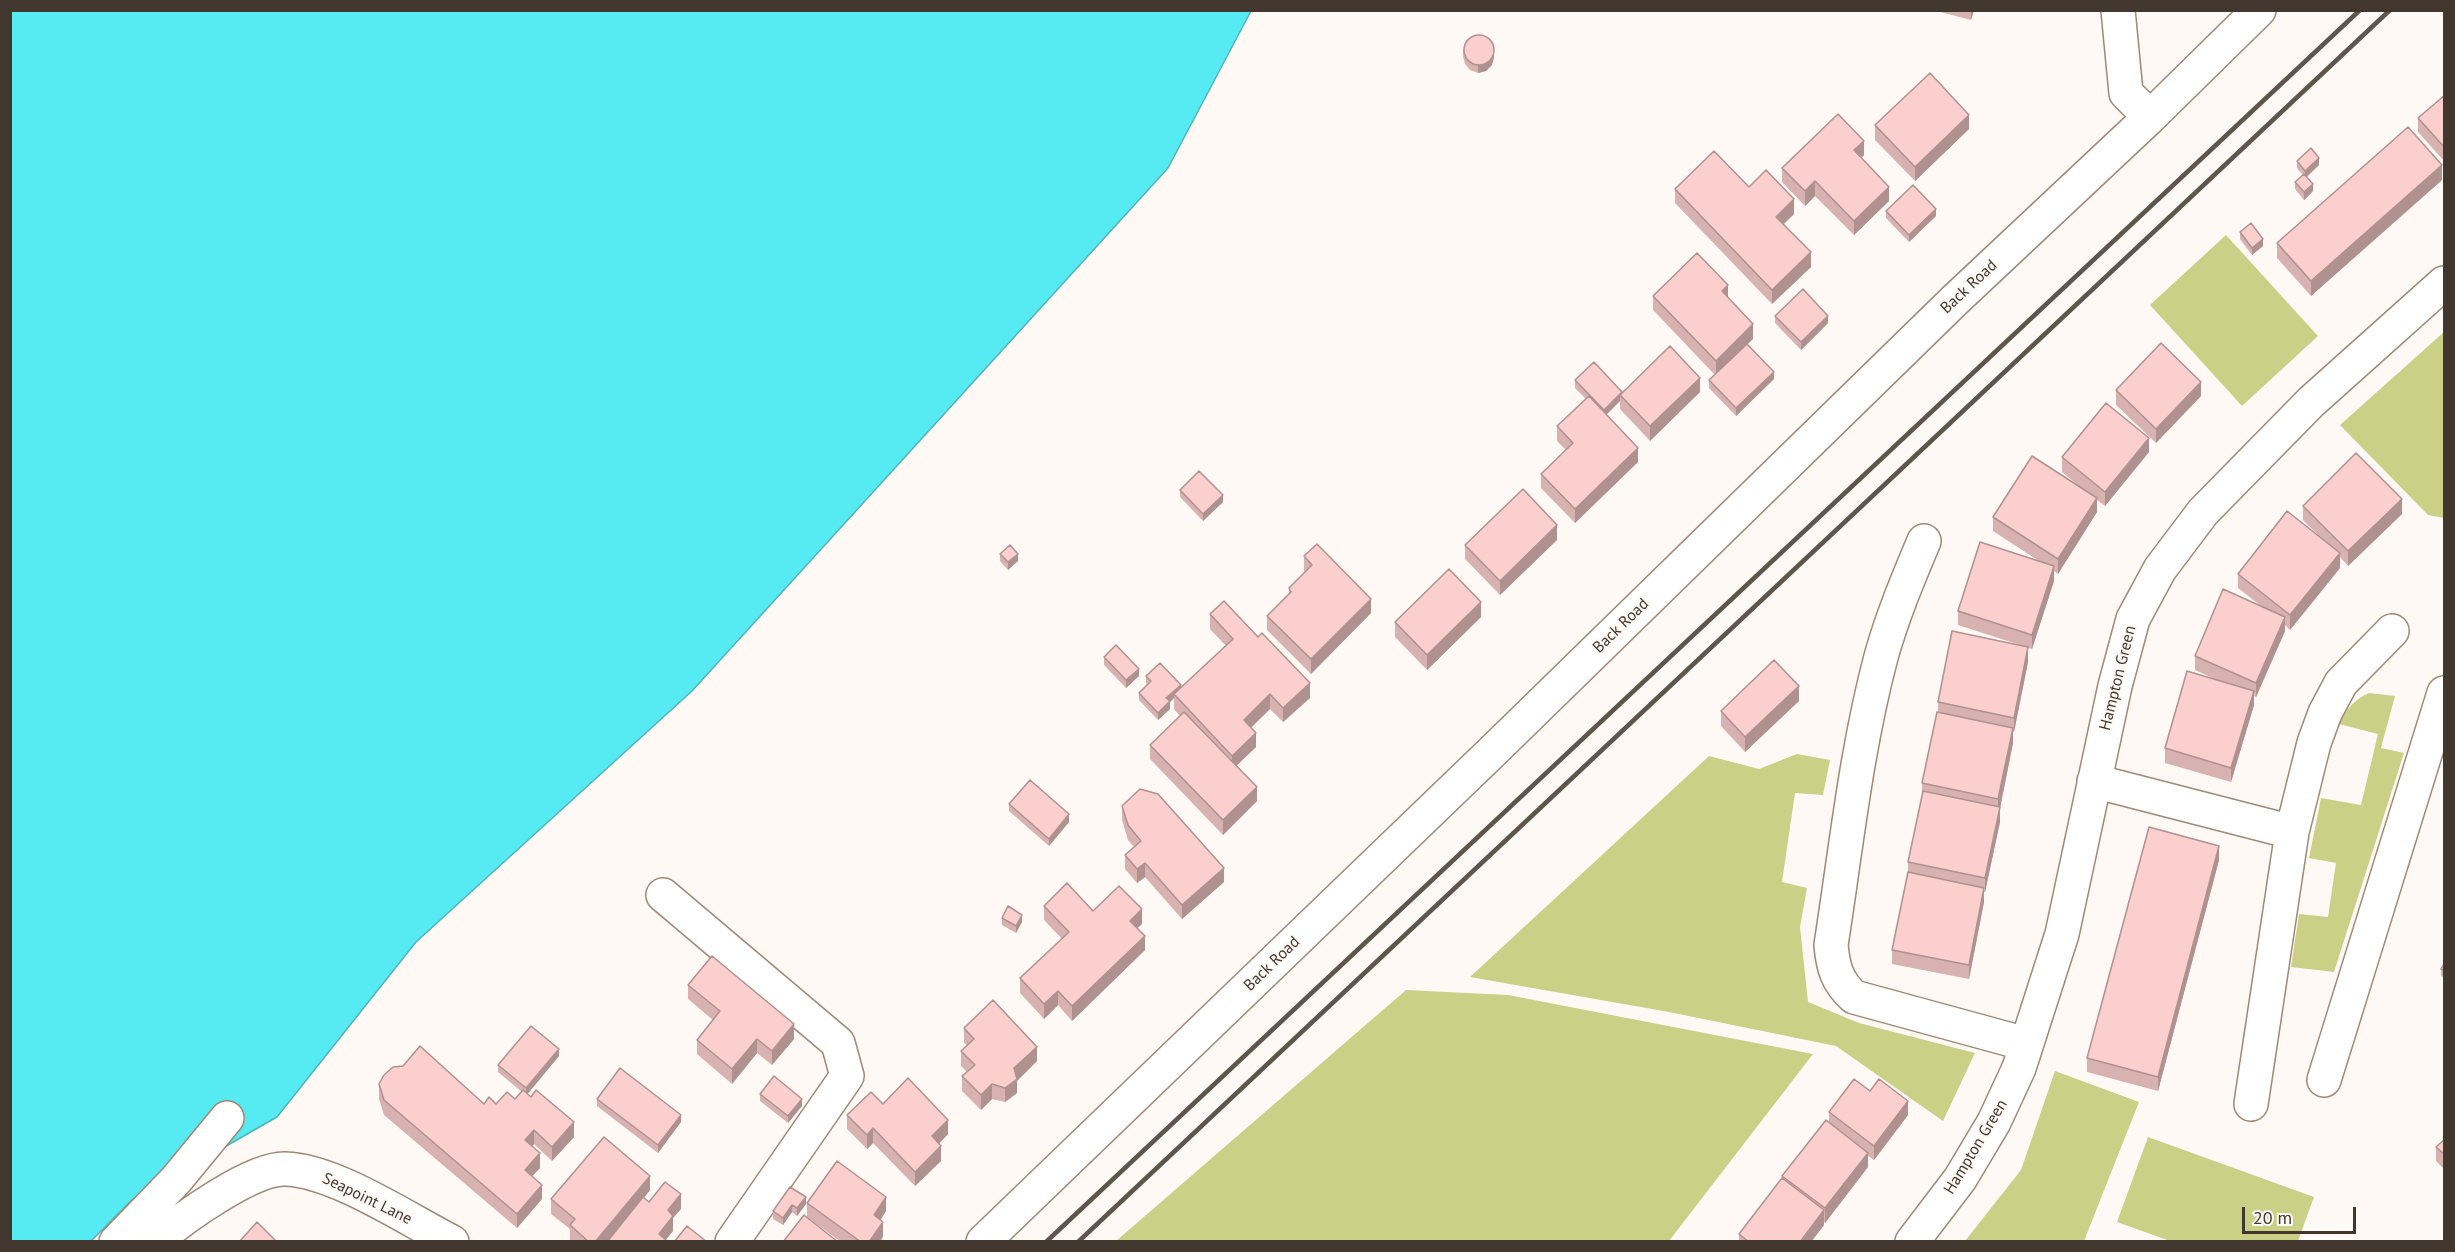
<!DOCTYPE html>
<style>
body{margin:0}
#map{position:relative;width:2455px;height:1252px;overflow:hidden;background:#fef9f5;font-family:"PT Sans",sans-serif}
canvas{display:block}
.frame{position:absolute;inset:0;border:12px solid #41372f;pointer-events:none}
.scale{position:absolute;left:2242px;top:1207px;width:114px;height:27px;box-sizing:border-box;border:3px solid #41372f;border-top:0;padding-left:8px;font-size:18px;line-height:21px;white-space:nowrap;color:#41372f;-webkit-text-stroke:4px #fef9f5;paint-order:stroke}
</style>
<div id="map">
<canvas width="2455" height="1252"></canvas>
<div class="frame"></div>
<div class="scale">20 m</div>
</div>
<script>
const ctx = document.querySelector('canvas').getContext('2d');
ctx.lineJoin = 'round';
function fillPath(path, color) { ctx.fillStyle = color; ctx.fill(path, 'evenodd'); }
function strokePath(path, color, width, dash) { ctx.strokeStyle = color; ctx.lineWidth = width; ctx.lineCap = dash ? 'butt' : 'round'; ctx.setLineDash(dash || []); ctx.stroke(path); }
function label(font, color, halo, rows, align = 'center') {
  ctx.font = font + ' "PT Sans",sans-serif'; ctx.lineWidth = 4.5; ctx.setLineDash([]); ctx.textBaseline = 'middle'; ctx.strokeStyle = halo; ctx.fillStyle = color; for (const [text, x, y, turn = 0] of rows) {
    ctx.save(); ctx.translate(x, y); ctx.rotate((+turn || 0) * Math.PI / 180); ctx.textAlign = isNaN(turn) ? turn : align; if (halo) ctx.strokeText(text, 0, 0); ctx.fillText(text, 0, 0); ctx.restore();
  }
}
const green = new Path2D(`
 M 2226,235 L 2318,336 L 2242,406 L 2150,305 Z
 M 2444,332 L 2444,518 L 2428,515 L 2340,425 Z
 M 2369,693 L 2395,696 L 2381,748 L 2404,753 L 2334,972 L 2291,967 L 2299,914 L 2328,917 L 2336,863 L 2309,858 L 2321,798 L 2361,805 L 2378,734 L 2339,724 C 2347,709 2353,700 2369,693 Z
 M 1797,754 L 1830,760 L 1823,795 L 1795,793 L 1782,882 L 1807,888 L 1800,927 L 1808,1002 L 1859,1023 L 1975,1053 L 1943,1121 L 1836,1046 L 1669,1012 L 1470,977 L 1709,756 L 1759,769 Z
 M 1406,990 L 1508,995 L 1813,1054 L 1669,1241 L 1116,1241 Z
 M 2055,1071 L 2139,1102 L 2084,1241 L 1965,1241 L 2021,1170 Z
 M 2148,1137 L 2314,1197 L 2298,1241 L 2170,1241 L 2117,1222 Z`);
const water = new Path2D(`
 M 10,11 L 1251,11 L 1168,168 L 692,691 L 416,942 L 277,1117 L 132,1200 L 90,1242 L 11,1241 Z`);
const minor = new Path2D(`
 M 2118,10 L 2126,93 L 2150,117
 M 1924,541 C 1908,579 1892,617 1881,657 C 1856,751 1846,849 1831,945 C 1833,967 1837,982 1854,997 L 2026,1044
 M 2094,781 L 2292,832
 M 663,895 L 838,1043 L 847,1076 L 732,1242
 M 2324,1080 L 2444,693
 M 2251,1104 L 2292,832 L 2314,743 L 2325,713 L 2341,683 L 2392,631
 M 116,1242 L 176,1180 L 227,1118
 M 155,1242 C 181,1219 252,1168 285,1169 C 334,1170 407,1219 452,1242
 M 983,1242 L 1494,750 L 1955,300 L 2150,117 L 2259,10
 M 1912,1242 L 1960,1179 L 1994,1122 L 2019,1068 L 2062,934 L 2115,686 L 2133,619 L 2160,569 L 2203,512 L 2311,402 L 2444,283`);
const rail = new Path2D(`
 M 1046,1242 L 2360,10
 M 1078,1242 L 2390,10`);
const wall = new Path2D(`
 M 1933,10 L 1974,10 L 1971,20 Z
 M 1463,49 L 1494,57 L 1492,65 L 1486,71 L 1478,73 L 1470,70 L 1465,64 L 1463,56 Z
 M 2445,95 L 2445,162 L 2418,132 L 2418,118 Z
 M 1875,125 L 1969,129 L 1915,181 L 1875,140 Z
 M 1864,155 L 1861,158 L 1889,201 L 1854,235 L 1815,196 L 1805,206 L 1782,182 L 1782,168 Z
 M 2297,161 L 2319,165 L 2307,177 L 2313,191 L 2304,200 L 2295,189 L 2295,182 L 2303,175 L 2297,168 Z
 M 2442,180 L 2311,296 L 2277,258 L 2277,243 Z
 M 1675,189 L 1794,214 L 1784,224 L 1811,267 L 1772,304 L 1675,203 Z
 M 1886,211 L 1936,216 L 1909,242 L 1886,218 Z
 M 2240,232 L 2263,246 L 2252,255 L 2240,239 Z
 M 1653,296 L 1728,298 L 1753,339 L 1747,344 L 1774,379 L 1736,416 L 1709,388 L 1709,380 L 1715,375 L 1653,310 Z
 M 1775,316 L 1828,323 L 1801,350 L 1775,323 Z
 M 1575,380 L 1622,392 L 1700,392 L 1650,441 L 1620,409 L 1620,401 L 1606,415 L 1638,462 L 1575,523 L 1541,488 L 1541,474 L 1566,450 L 1557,441 L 1557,426 L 1586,399 L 1575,388 Z
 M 2116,390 L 2201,396 L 2156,443 L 2116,405 Z
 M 2149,452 L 2105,506 L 2097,500 L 2097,512 L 2058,574 L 2054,571 L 2054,581 L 2032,649 L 2028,648 L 2028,662 L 2014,732 L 2013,732 L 2013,743 L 2000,808 L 2000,822 L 1985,892 L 1984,892 L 1984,902 L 1969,979 L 1892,964 L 1892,950 L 1908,873 L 1908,862 L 1922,797 L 1922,783 L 1938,712 L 1938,702 L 2020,645 L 1958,625 L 1958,611 L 2039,561 L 1993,531 L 1993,517 L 2084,490 L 2062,472 L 2062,457 Z
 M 1180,490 L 1223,502 L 1203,521 L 1180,497 Z
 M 2303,506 L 2402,514 L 2348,566 L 2340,557 L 2340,568 L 2290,630 L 2285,625 L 2285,631 L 2256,697 L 2254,696 L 2254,705 L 2231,782 L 2165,763 L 2165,748 L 2217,680 L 2195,670 L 2195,656 L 2261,606 L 2238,588 L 2238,574 L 2322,539 L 2303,520 Z
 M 1557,540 L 1500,595 L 1465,559 L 1465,545 Z
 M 1000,554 L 1018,561 L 1008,570 L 1000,561 Z
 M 1304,556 L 1371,613 L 1311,674 L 1267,630 L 1267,616 L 1289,593 L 1289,588 L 1305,572 L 1304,571 Z
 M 1210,614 L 1310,698 L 1283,722 L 1270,709 L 1251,728 L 1256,747 L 1236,766 L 1257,801 L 1223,835 L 1150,759 L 1150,745 L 1180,716 L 1174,709 L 1174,698 L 1170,702 L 1170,709 L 1158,720 L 1139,700 L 1139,693 L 1148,685 L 1146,683 L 1146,676 L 1181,688 L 1226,646 L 1210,629 Z
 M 1481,617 L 1427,670 L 1395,637 L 1395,622 Z
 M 1104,657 L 1139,676 L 1126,688 L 1104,665 Z
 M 1799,701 L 1745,752 L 1721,726 L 1721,711 Z
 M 1009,804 L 1069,822 L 1049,846 L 1009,811 Z
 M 1122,806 L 1224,882 L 1182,919 L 1145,877 L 1137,883 L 1125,869 L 1125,855 L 1134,847 L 1128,840 L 1122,820 Z
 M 2219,860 L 2158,1091 L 2087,1072 L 2087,1058 Z
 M 1044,906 L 1093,911 L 1142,924 L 1137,928 L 1145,950 L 1072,1021 L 1058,1005 L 1044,1019 L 1020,993 L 1020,978 L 1062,939 L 1044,920 Z
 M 1002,918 L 1022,922 L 1016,933 L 1002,925 Z
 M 2445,963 L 2445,978 L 2441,976 L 2441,969 Z
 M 688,985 L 794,1039 L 772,1065 L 757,1053 L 732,1084 L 697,1054 L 697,1040 L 713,1020 L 688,999 Z
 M 964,1028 L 1037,1061 L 1017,1081 L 1017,1093 L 1005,1102 L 992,1099 L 981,1110 L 962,1091 L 962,1076 L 967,1072 L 961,1066 L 961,1051 L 967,1046 L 964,1042 Z
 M 559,1056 L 527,1094 L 574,1137 L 552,1161 L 534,1144 L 532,1147 L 540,1168 L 532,1176 L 542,1199 L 517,1228 L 384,1115 L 379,1099 L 379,1084 L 484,1104 L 496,1104 L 515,1099 L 522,1092 L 498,1072 L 498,1065 Z
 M 1870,1091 L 1908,1115 L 1874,1160 L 1868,1156 L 1868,1167 L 1825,1223 L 1824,1222 L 1824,1225 L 1811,1242 L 1734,1242 L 1739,1241 L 1739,1234 L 1782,1178 L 1782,1176 L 1829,1123 L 1829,1112 Z
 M 760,1094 L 802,1106 L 788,1123 L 760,1101 Z
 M 597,1099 L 681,1122 L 658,1153 L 597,1106 Z
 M 883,1104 L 948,1134 L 939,1144 L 941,1161 L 915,1186 L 873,1143 L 867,1149 L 847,1129 L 847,1115 Z
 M 2445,1139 L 2445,1170 L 2436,1161 L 2436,1147 Z
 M 790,1187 L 806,1204 L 797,1216 L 792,1212 L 783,1225 L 773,1219 L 773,1211 Z
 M 650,1190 L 644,1198 L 649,1202 L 681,1209 L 673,1218 L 673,1231 L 666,1239 L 668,1242 L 572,1242 L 570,1240 L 570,1229 L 551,1214 L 551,1199 Z
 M 807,1203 L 886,1211 L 881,1220 L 883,1236 L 880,1242 L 841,1242 L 807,1217 Z`);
const shadedWall = new Path2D(`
 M 1971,10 L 1974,10 L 1971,20 Z
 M 1494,50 L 1494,57 L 1492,65 L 1486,71 L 1478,73 L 1478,65 Z
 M 1969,115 L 1969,129 L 1915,181 L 1915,167 Z
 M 1864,141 L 1864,155 L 1854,165 L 1854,150 Z
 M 2319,158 L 2319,165 L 2305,178 L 2305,171 Z
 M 2442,165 L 2442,180 L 2311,296 L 2311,281 Z
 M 1815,181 L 1815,196 L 1805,206 L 1805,191 Z
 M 2313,184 L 2313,191 L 2304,200 L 2304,192 Z
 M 1889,187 L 1889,201 L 1854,235 L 1854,221 Z
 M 1794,199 L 1794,214 L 1776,231 L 1776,217 Z
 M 1936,209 L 1936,216 L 1909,242 L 1909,235 Z
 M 2263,239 L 2263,246 L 2252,255 L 2252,248 Z
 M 1811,252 L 1811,267 L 1772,304 L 1772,290 Z
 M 1728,285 L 1728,300 L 1722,291 Z
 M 1828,316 L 1828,323 L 1801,350 L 1801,342 Z
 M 1753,324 L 1753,339 L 1716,375 L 1716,361 Z
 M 1774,372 L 1774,379 L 1736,416 L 1736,408 Z
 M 1700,378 L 1700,392 L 1650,441 L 1650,426 Z
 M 2201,382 L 2201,396 L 2156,443 L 2156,429 Z
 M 1622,392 L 1620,395 L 1620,401 L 1604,417 L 1604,410 Z
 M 2149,438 L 2149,452 L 2105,506 L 2105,492 Z
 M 1638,448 L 1638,462 L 1575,523 L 1575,509 Z
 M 1223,495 L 1223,502 L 1203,521 L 1203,514 Z
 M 2097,498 L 2097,512 L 2058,574 L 2058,559 Z
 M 2402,499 L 2402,514 L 2348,566 L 2348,551 Z
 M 1557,525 L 1557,540 L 1500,595 L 1500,581 Z
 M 2340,553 L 2340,568 L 2290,630 L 2290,615 Z
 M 1018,554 L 1018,561 L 1008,570 L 1008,562 Z
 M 2054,566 L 2054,581 L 2032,649 L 2032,635 Z
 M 1371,599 L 1371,613 L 1311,674 L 1311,659 Z
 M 1481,602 L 1481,617 L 1427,670 L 1427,655 Z
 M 2285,617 L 2285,631 L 2256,697 L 2256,683 Z
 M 2028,647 L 2028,662 L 2014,732 L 2014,718 Z
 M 1139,669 L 1139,676 L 1126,688 L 1126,680 Z
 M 1310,683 L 1310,698 L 1283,722 L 1283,708 Z
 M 1181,685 L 1181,692 L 1174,694 L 1174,698 L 1170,702 L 1170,709 L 1158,720 L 1158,713 L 1166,698 Z
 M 1799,686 L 1799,701 L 1745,752 L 1745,737 Z
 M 2254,691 L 2254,705 L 2231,782 L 2231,768 Z
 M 1270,694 L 1270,709 L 1244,734 L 1244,720 Z
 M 2013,728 L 2013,743 L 2000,808 L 2000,822 L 1985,892 L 1985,878 L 1998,813 L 1998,799 Z
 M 1256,733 L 1256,747 L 1232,770 L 1232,756 Z
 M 1257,787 L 1257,801 L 1223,835 L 1223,820 Z
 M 1069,814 L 1069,822 L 1049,846 L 1049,839 Z
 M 2219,846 L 2219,860 L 2158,1091 L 2158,1077 Z
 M 1145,863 L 1145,877 L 1137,883 L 1137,869 Z
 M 1224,868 L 1224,882 L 1182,919 L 1182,905 Z
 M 1984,888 L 1984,902 L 1969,979 L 1969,965 Z
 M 1142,909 L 1142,924 L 1130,935 L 1130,921 Z
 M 1022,915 L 1022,922 L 1016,933 L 1016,926 Z
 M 1145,936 L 1145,950 L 1072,1021 L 1072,1006 Z
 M 1058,991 L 1058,1005 L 1044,1019 L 1044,1004 Z
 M 794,1024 L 794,1039 L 772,1065 L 772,1051 Z
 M 757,1039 L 757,1053 L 732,1084 L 732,1069 Z
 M 1037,1047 L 1037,1061 L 1017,1081 L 1017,1093 L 1005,1102 L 1005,1088 L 1014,1068 Z
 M 559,1049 L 559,1056 L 526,1096 L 526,1088 Z
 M 992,1084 L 992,1099 L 981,1110 L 981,1095 Z
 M 802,1099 L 802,1106 L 788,1123 L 788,1116 Z
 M 1908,1101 L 1908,1115 L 1874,1160 L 1874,1146 Z
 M 681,1115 L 681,1122 L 658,1153 L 658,1145 Z
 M 948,1120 L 948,1134 L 932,1151 L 932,1136 Z
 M 574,1122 L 574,1137 L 552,1161 L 552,1147 Z
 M 873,1128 L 873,1143 L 867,1149 L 867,1135 Z
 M 534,1130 L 534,1144 L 525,1155 L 525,1140 Z
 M 941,1146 L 941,1161 L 915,1186 L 915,1172 Z
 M 540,1153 L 540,1168 L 525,1184 L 525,1170 Z
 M 1868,1153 L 1868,1167 L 1825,1223 L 1825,1208 Z
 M 650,1176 L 650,1190 L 607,1242 L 595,1242 Z
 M 542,1185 L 542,1199 L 517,1228 L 517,1214 Z
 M 681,1194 L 681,1209 L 673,1218 L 673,1231 L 664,1242 L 659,1234 L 668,1210 Z
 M 806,1197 L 806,1204 L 797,1216 L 797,1208 Z
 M 886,1197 L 886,1211 L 874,1229 L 874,1215 Z
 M 792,1205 L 792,1212 L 783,1225 L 783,1218 Z
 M 1824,1210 L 1824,1225 L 1811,1242 L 1800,1242 Z
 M 883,1222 L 883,1236 L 880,1242 L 869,1242 Z`);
const building = new Path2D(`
 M1464 50a15 15 0 1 1 30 0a15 15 0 1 1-30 0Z
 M 1930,73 L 1969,115 L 1915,167 L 1875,125 Z
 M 2445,95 L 2445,148 L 2418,118 Z
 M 1838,114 L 1864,141 L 1854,150 L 1889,187 L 1854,221 L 1815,181 L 1805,191 L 1782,168 Z
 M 2408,127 L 2442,165 L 2311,281 L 2277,243 Z
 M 2311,148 L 2319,158 L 2305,171 L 2297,161 Z
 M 1714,151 L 1749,187 L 1766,170 L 1794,199 L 1776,217 L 1811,252 L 1772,290 L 1675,189 Z
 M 2304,174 L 2313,184 L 2304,192 L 2295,182 Z
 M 1913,185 L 1936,209 L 1909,235 L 1886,211 Z
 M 2251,223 L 2263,239 L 2252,248 L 2240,232 Z
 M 1697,253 L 1728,285 L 1722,291 L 1753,324 L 1716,361 L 1653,296 Z
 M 1803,289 L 1828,316 L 1801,342 L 1775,316 Z
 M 2161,343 L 2201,382 L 2156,429 L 2116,390 Z
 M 1747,344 L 1774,372 L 1736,408 L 1709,380 Z
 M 1670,346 L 1700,378 L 1650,426 L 1620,395 Z
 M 1594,362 L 1622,392 L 1604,410 L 1575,380 Z
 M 1589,396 L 1638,448 L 1575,509 L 1541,474 L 1573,443 L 1557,426 Z
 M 2106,403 L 2149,438 L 2105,492 L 2062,457 Z
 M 2356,453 L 2402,499 L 2348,551 L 2303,506 Z
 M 2032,456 L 2097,498 L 2058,559 L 1993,517 Z
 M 1199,471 L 1223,495 L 1203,514 L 1180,490 Z
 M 1523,489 L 1557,525 L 1500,581 L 1465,545 Z
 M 2287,511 L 2340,553 L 2290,615 L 2238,574 Z
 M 1980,542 L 2054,566 L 2032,635 L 1958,611 Z
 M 1317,544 L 1371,599 L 1311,659 L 1267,616 L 1291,592 L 1289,588 L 1312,565 L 1304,556 Z
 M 1010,545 L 1018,554 L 1008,562 L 1000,554 Z
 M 1449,569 L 1481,602 L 1427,655 L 1395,622 Z
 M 2223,589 L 2285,617 L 2256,683 L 2195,656 Z
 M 1224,601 L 1258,637 L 1262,633 L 1310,683 L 1283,708 L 1270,694 L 1244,720 L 1256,733 L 1232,756 L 1174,694 L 1233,639 L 1210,614 Z
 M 1952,631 L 2028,647 L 2014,718 L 1938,702 Z
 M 1116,645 L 1139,669 L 1126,680 L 1104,657 Z
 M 1774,660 L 1799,686 L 1745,737 L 1721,711 Z
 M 1160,663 L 1181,685 L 1166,698 L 1170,701 L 1158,713 L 1139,693 L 1151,681 L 1146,676 Z
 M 2187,671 L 2254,691 L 2231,768 L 2165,748 Z
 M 1184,712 L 1257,787 L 1223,820 L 1150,745 Z
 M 1937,712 L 2013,728 L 1998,799 L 1922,783 Z
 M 1030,780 L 1069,814 L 1049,839 L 1009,804 Z
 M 1140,789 L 1158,794 L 1224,868 L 1182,905 L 1145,863 L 1137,869 L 1125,855 L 1141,841 L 1128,825 L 1122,806 Z
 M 1923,791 L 2000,807 L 1985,878 L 1908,862 Z
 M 2149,827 L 2219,846 L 2158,1077 L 2087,1058 Z
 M 1908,872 L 1984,888 L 1969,965 L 1892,950 Z
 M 1067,883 L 1093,911 L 1119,886 L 1142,909 L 1130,921 L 1145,936 L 1072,1006 L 1058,991 L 1044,1004 L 1020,978 L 1069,932 L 1044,906 Z
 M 1008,906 L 1022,915 L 1016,926 L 1002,918 Z
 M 712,956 L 794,1024 L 772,1051 L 757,1039 L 732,1069 L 697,1040 L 720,1011 L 688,985 Z
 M 2445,963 L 2445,971 L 2441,969 Z
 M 993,1000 L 1037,1047 L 1014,1068 L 1017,1079 L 1005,1088 L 992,1084 L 981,1095 L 962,1076 L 975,1065 L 961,1051 L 974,1039 L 964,1028 Z
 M 531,1026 L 559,1049 L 526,1088 L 498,1065 Z
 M 420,1046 L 484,1104 L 489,1097 L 496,1104 L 507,1092 L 515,1099 L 523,1090 L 531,1097 L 536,1090 L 574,1122 L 552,1147 L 534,1130 L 525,1140 L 540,1153 L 525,1170 L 542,1185 L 517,1214 L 384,1100 L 379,1084 L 384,1075 L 393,1067 L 403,1066 Z
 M 620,1068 L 681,1115 L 658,1145 L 597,1099 Z
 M 774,1076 L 802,1099 L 788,1116 L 760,1094 Z
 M 908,1078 L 948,1120 L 932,1136 L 941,1146 L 915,1172 L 873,1128 L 867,1135 L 847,1115 L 871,1092 L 883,1104 Z
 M 1854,1079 L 1870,1091 L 1879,1079 L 1908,1101 L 1874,1146 L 1829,1112 Z
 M 1826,1120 L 1868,1153 L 1825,1208 L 1782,1176 Z
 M 604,1137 L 650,1176 L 595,1242 L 589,1242 L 570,1225 L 575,1219 L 551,1199 Z
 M 2445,1139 L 2445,1155 L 2436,1147 Z
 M 837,1161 L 886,1197 L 874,1215 L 883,1222 L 869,1242 L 861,1242 L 807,1203 Z
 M 1782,1178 L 1824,1210 L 1800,1242 L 1749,1242 L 1739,1234 Z
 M 665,1182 L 681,1194 L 668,1210 L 673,1216 L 659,1234 L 668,1242 L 607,1242 L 643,1197 L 649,1202 Z
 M 790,1187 L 806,1197 L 797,1208 L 792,1205 L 783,1218 L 773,1211 Z
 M 804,1215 L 838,1242 L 783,1242 Z
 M 257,1222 L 277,1242 L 239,1242 Z
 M 687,1226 L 707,1242 L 674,1242 Z`);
const streetNames = [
 ["Back Road",1969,287,-43],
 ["Back Road",1621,626,-44],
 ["Hampton Green",2118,678,-76],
 ["Back Road",1272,964,-44],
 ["Hampton Green",1976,1147,-59],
 ["Seapoint Lane",367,1199,26]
];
fillPath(green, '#cad186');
fillPath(water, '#56eaf3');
strokePath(water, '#50b4b8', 1.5);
strokePath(minor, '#a08875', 36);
strokePath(minor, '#fff', 33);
strokePath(rail, '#5e554d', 4.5);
fillPath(wall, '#d7b2b0');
fillPath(shadedWall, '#af9190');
fillPath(building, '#facfcd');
strokePath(building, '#af9190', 1.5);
label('16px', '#41372f', '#fef9f5', streetNames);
</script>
